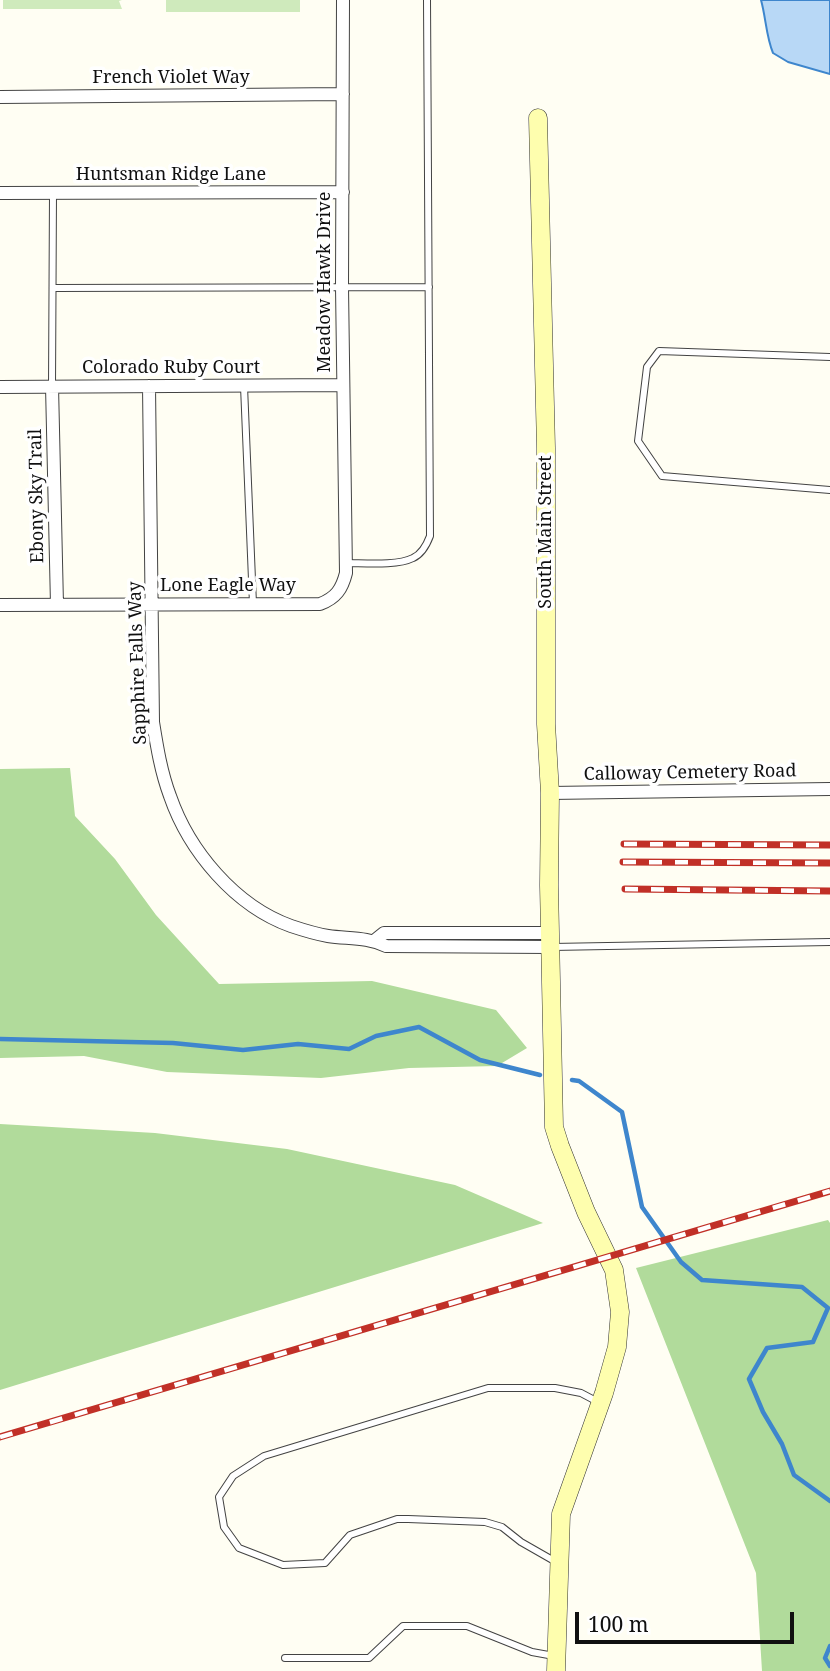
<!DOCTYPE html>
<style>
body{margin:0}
#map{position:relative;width:830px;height:1671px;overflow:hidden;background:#fffef3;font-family:"Noto Serif",serif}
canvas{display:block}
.scale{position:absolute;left:575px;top:1612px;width:219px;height:32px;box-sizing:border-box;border:4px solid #101010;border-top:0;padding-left:9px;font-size:21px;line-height:24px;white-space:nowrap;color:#101010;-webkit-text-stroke:5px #fff;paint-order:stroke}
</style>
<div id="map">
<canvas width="830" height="1671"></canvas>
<div class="scale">100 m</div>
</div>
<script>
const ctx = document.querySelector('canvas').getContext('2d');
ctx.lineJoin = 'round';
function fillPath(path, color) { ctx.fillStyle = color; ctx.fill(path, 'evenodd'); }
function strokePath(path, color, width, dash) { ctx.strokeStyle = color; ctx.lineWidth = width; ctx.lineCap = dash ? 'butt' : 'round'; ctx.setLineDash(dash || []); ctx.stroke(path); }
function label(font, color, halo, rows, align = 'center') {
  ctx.font = font + ' "Noto Serif",serif'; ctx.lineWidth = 7; ctx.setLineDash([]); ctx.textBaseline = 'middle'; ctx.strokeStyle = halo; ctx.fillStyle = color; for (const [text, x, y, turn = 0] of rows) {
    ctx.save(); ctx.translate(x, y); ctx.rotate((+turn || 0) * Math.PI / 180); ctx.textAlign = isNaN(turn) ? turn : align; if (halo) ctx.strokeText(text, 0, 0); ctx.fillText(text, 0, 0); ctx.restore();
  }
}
const green = new Path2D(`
 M 3,0 L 122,0 L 119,1 L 122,9 L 3,9 Z
 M 166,0 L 300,0 L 300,12 L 166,12 Z`);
const forest = new Path2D(`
 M 70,768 L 75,816 L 115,859 L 156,915 L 219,984 L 372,981 L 496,1010 L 527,1048 L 497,1066 L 409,1068 L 321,1078 L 167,1072 L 84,1056 L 0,1058 L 0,769 Z
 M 0,1124 L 155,1133 L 287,1149 L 455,1185 L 543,1223 L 0,1390 Z
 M 828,1220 L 830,1223 L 830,1671 L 762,1671 L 756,1573 L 636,1268 Z`);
const water = new Path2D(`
 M 761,0 L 830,0 L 830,74 L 788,62 L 773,53 C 766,36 766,18 761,0 Z`);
const stream = new Path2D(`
 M 0,1039 L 173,1043 L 243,1050 L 298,1044 L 349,1049 L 376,1036 L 419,1027 L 480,1060 L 540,1075
 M 572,1080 L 579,1081 L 622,1112 L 642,1207 L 681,1262 L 702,1280 L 802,1287 L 828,1308 L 813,1342 L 767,1348 L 749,1379 L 763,1412 L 782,1444 L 794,1475 L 830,1501
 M 830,1646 L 825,1658 L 830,1666`);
const lane = new Path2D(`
 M 53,288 L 429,287
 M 830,357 L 659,351 L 647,367 L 638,441 L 662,476 L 830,490
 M 52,386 L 53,193
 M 244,386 L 253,604
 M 346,563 C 364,563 397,566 413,558 C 422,554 427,544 430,536 L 427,0
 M 552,947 L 830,942
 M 556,1562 L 521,1542 L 502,1527 L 485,1522 L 408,1519 L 397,1519 L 350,1535 L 325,1563 L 283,1565 L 239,1548 L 224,1527 L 219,1497 L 233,1476 L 264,1456 L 488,1388 L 555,1388 L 581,1393 L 598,1402
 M 285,1658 L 369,1658 L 403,1626 L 467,1626 L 532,1652 L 554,1656`);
const street = new Path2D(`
 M 0,97 L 343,94
 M 0,193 L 343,192
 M 52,386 L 57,605
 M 149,386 L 153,722 C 157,747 161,772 170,796 C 189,851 235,906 291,926 C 303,930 316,934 328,936 C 348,939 367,937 386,946 L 550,947
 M 0,387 L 343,385
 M 0,605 L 320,604 C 336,598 342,589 346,573 L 342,287 L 343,0
 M 550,793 L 830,789
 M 374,941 L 384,933 L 550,933`);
const secondary = new Path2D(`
 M 538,118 L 546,448 L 546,724 L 550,793 L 549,885 L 554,1127 L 560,1146 L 586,1212 L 614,1270 L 620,1312 L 617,1347 L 604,1393 L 561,1514 L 556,1671`);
const rail = new Path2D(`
 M 624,844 L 830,845
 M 623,862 L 830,863
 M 625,889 L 830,891
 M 0,1437 L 830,1191`);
const streetNames = [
 ["French Violet Way",171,78],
 ["Huntsman Ridge Lane",171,175],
 ["Meadow Hawk Drive",325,282,-90],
 ["Colorado Ruby Court",171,368],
 ["Ebony Sky Trail",37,496,-91],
 ["South Main Street",546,532,-90],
 ["Lone Eagle Way",228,586],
 ["Sapphire Falls Way",138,663,-92],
 ["Calloway Cemetery Road",690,773,-1]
];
fillPath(green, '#cfeabc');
fillPath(forest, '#b1db9b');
fillPath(water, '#b8d8f6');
strokePath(water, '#3e86cd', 2);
strokePath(stream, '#3e86cd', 4.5);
strokePath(lane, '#434343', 8);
strokePath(street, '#434343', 14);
strokePath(secondary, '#323232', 19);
strokePath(lane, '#fff', 6);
strokePath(street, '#fff', 12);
strokePath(secondary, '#fefeae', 18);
strokePath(rail, '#c13027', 7);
strokePath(rail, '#fff', 4.5, [13]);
label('18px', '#101010', '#fff', streetNames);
</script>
